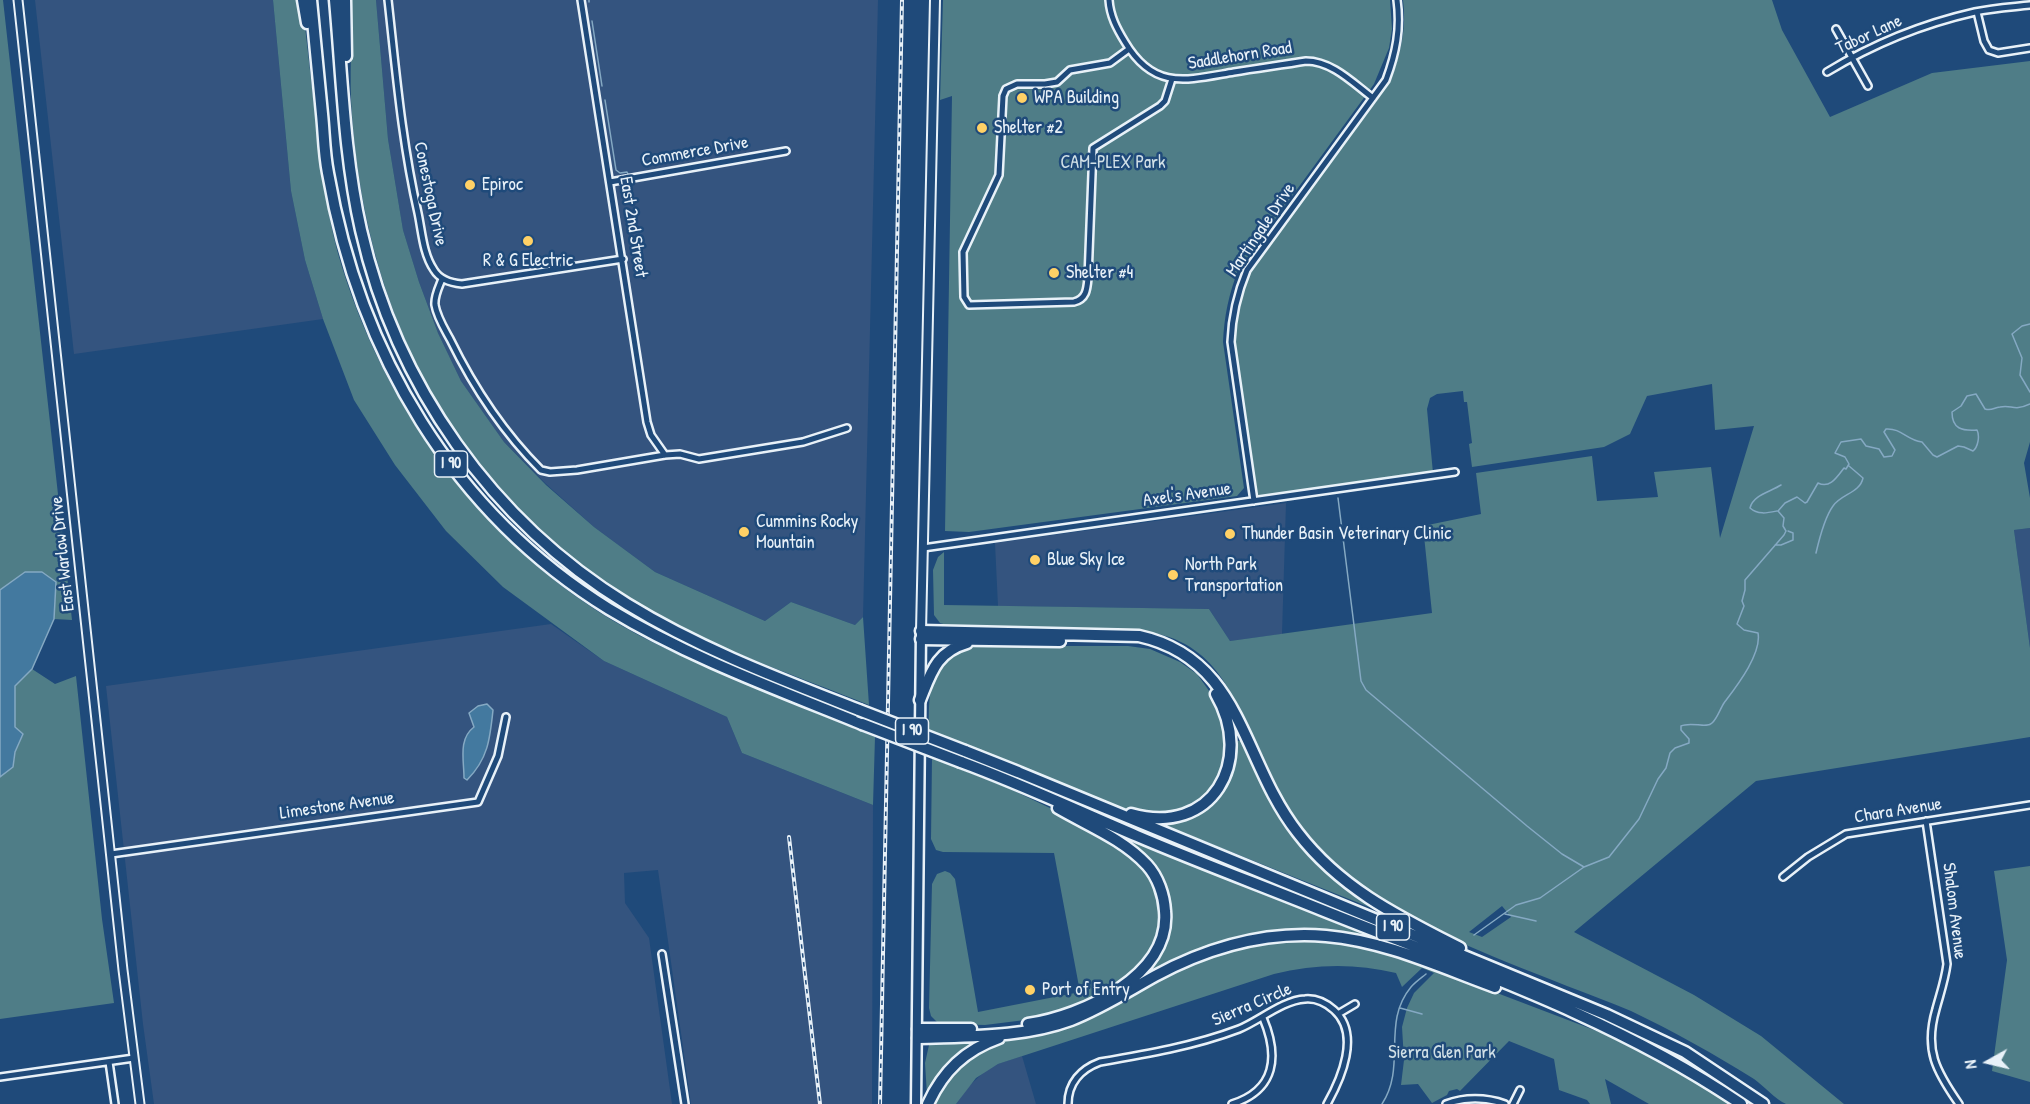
<!DOCTYPE html>
<style>
body{margin:0}
#map{position:relative;width:2030px;height:1104px;overflow:hidden;background:#1f4a7a;font-family:"Patrick Hand",sans-serif}
canvas{display:block}
.north{position:absolute;left:1958px;top:1032px;width:60px;height:60px;-webkit-text-stroke:4px #1f4a7a;paint-order:stroke;rotate:262deg;font-size:16px;font-weight:700;line-height:24px;text-align:center;color:#e8f1f8}
.north::after{content:'';display:block;margin:auto;width:21px;height:27px;background:#e8f1f8;clip-path:polygon(50% 0,100% 100%,50% 72%,0 100%)}
</style>
<div id="map">
<canvas width="2030" height="1104"></canvas>
<div class="north">N</div>
</div>
<script>
const ctx = document.querySelector('canvas').getContext('2d');
ctx.lineJoin = 'round';
function fillPath(path, color) { ctx.fillStyle = color; ctx.fill(path, 'evenodd'); }
function strokePath(path, color, width, dash) { ctx.strokeStyle = color; ctx.lineWidth = width; ctx.lineCap = dash ? 'butt' : 'round'; ctx.setLineDash(dash || []); ctx.stroke(path); }
function label(font, color, halo, rows, align = 'center') {
  ctx.font = font + ' "Patrick Hand",sans-serif'; ctx.lineWidth = 5; ctx.setLineDash([]); ctx.textBaseline = 'middle'; ctx.strokeStyle = halo; ctx.fillStyle = color; for (const [text, x, y, turn = 0] of rows) {
    ctx.save(); ctx.translate(x, y); ctx.rotate((+turn || 0) * Math.PI / 180); ctx.textAlign = isNaN(turn) ? turn : align; if (halo) ctx.strokeText(text, 0, 0); ctx.fillText(text, 0, 0); ctx.restore();
  }
}
const built = new Path2D(`
 M 35,0 L 273,0 L 291,191 L 305,260 L 323,319 L 74,354 Z
 M 376,0 L 878,0 L 863,617 L 855,625 L 791,602 L 765,621 L 655,572 L 594,527 L 546,484 L 504,442 L 461,381 L 438,333 L 419,282 L 403,230 L 388,139 Z
 M 1286,503 L 1282,634 L 1230,641 L 1209,609 L 998,606 L 995,543 Z
 M 2030,528 L 2030,648 L 2014,530 Z
 M 551,624 L 604,661 L 727,717 L 742,753 L 873,805 L 872,1104 L 691,1104 L 658,870 L 624,873 L 625,903 L 649,938 L 672,1104 L 154,1104 L 143,1024 L 106,686 Z
 M 1022,1056 L 1036,1104 L 956,1104 L 968,1087 L 985,1071 L 998,1064 Z`);
const green = new Path2D(`
 M 0,0 L 3,0 L 72,620 L 54,619 L 56,582 L 25,572 L 0,590 Z
 M 273,0 L 302,0 C 307,44 312,88 317,131 C 323,176 328,223 342,267 C 388,415 487,549 624,627 C 662,649 703,665 744,682 C 788,701 831,719 875,737 L 873,805 L 742,753 L 727,717 L 604,661 L 503,587 L 446,531 L 395,465 L 354,400 L 323,319 L 305,260 L 291,191 Z
 M 352,0 L 376,0 L 388,139 L 403,230 L 419,282 L 438,333 L 461,381 L 504,442 L 546,485 L 594,527 L 655,572 L 765,621 L 791,602 L 855,625 L 863,617 L 869,705 C 800,677 727,653 661,617 C 467,512 368,331 352,116 C 349,78 352,38 352,0 Z
 M 943,0 L 1390,0 L 1392,29 L 1389,48 L 1374,84 L 1238,270 C 1229,294 1224,316 1223,342 L 1244,488 L 1237,496 L 969,532 L 945,531 L 952,96 L 940,100 Z
 M 1403,0 L 1772,0 L 1782,30 L 1830,117 L 1932,73 L 2030,61 L 2030,442 L 2024,463 L 2030,498 L 2030,528 L 2014,530 L 2030,648 L 2030,737 L 1756,781 L 1574,932 L 1694,995 L 1761,1036 L 1844,1104 C 1834,1104 1793,1104 1786,1104 C 1776,1100 1763,1085 1754,1079 C 1714,1054 1673,1031 1631,1011 C 1610,1002 1588,994 1567,986 C 1492,956 1400,923 1338,869 C 1309,844 1286,811 1268,776 C 1243,724 1230,658 1169,637 C 1160,634 1151,633 1142,631 L 953,627 L 940,623 L 934,615 L 933,570 L 938,557 L 944,552 L 944,605 L 1209,609 L 1230,641 L 1432,613 L 1423,526 L 1481,514 L 1476,473 L 1592,456 L 1597,501 L 1658,497 L 1654,472 L 1711,467 L 1720,538 L 1754,426 L 1715,430 L 1712,384 L 1647,396 L 1630,434 L 1604,447 L 1472,467 L 1469,444 L 1472,443 L 1467,402 L 1464,402 L 1463,391 L 1437,394 L 1430,398 L 1427,409 L 1433,473 L 1261,497 L 1257,494 L 1235,342 C 1236,317 1240,296 1250,273 L 1390,82 C 1400,55 1407,29 1403,0 ZM 1502,906 L 1511,917 L 1482,937 L 1469,932 Z
 M 977,646 L 1128,646 L 1150,649 L 1180,662 L 1197,674 L 1217,702 L 1224,720 L 1228,753 L 1215,788 L 1189,809 L 1168,814 L 1137,813 L 1067,789 L 929,732 C 929,692 927,653 977,646 Z
 M 32,669 L 55,684 L 76,676 L 102,919 L 114,1003 L 0,1019 L 0,777 L 13,767 L 15,752 L 23,735 L 15,727 L 15,686 Z
 M 1237,741 L 1244,741 L 1282,817 L 1389,915 L 1149,819 C 1173,818 1178,816 1198,804 C 1229,786 1234,778 1237,741 Z
 M 932,758 L 1006,787 L 1073,819 L 1125,847 L 1153,877 L 1163,910 L 1155,948 L 1125,981 L 1085,1003 L 1041,1018 L 985,1025 L 944,1024 L 937,1022 L 931,1016 L 929,1008 L 932,884 L 937,874 L 945,871 L 950,873 L 955,879 L 978,1012 L 1080,992 L 1054,853 L 943,852 L 936,850 L 931,839 Z
 M 1134,841 L 1369,935 L 1368,940 L 1347,935 L 1223,943 L 1193,952 L 1135,985 C 1151,962 1179,930 1169,900 C 1165,889 1141,860 1133,849 Z
 M 2030,866 L 2030,1082 L 1992,1071 L 2007,960 L 1994,871 Z
 M 1279,939 L 1322,939 L 1379,948 L 1602,1033 L 1661,1061 L 1730,1104 L 1649,1104 L 1605,1079 L 1611,1104 L 1590,1104 L 1587,1100 L 1559,1090 L 1554,1059 L 1509,1041 L 1460,1091 L 1457,1089 L 1449,1091 L 1447,1095 L 1432,1103 L 1418,1084 L 1401,1085 L 1404,1060 L 1402,1027 L 1407,1008 L 1414,993 L 1434,973 L 1422,968 L 1402,987 L 1396,973 C 1354,963 1315,964 1274,974 L 998,1064 L 976,1078 L 956,1104 L 932,1104 L 950,1074 L 985,1046 L 1198,958 Z
 M 989,1038 L 927,1095 L 925,1063 L 929,1045 Z`);
const water = new Path2D(`
 M 25,572 L 42,572 L 56,582 L 54,619 L 32,669 L 15,686 L 15,727 L 23,734 L 15,752 L 13,767 L 0,777 L 0,590 Z
 M 487,704 L 493,710 C 490,739 488,759 467,780 L 464,778 C 464,760 458,739 474,727 L 469,713 L 478,706 Z`);
const stream = new Path2D(`
 M 589,0 L 589,2
 M 592,21 L 602,86
 M 605,100 L 616,170 L 620,173 L 627,172 L 628,174
 M 2030,324 L 2022,326 L 2012,334 L 2022,358 L 2020,375 L 2030,392
 M 1338,498 L 1361,681 L 1366,690 L 1527,826 L 1562,854 L 1584,867
 M 1777,511 C 1767,513 1758,515 1750,508 C 1753,495 1770,492 1781,485
 M 1775,545 L 1781,545 L 1793,540 L 1793,533 L 1788,531
 M 1816,553 C 1819,540 1825,517 1833,506 C 1841,494 1860,493 1863,478 L 1849,466
 M 1505,914 L 1536,921
 M 1474,935 L 1516,905 L 1540,898 L 1584,867 L 1609,857 L 1639,819 L 1658,779 L 1666,768 L 1670,753 L 1675,748 L 1689,743 L 1689,739 L 1681,730 L 1681,726 C 1691,721 1707,729 1712,723 C 1717,719 1720,709 1724,703 C 1736,687 1762,654 1758,633 L 1744,630 L 1737,624 L 1744,606 L 1742,601 L 1745,590 L 1745,580 L 1784,535 L 1786,531 L 1783,526 L 1784,518 L 1778,511 L 1785,503 L 1797,497 L 1805,503 L 1807,502 L 1818,483 C 1830,489 1837,477 1844,468 L 1846,469 L 1849,464 L 1845,457 L 1835,453 L 1841,442 L 1861,439 L 1866,446 L 1879,449 L 1884,457 L 1892,456 L 1895,450 L 1884,432 L 1886,429 C 1902,428 1906,440 1922,442 L 1933,455 L 1937,457 L 1958,446 L 1964,447 L 1973,451 C 1978,447 1980,436 1977,430 C 1962,431 1952,429 1952,412 L 1961,406 L 1967,396 L 1976,394 L 1985,409 C 1992,411 1993,408 2000,407 C 2012,404 2013,412 2030,404
 M 1400,1008 L 1422,1014
 M 1382,1104 C 1407,1066 1381,1023 1411,987 C 1415,982 1421,978 1426,974`);
const minor = new Path2D(`
 M 388,0 C 396,72 402,143 418,213 C 422,232 423,254 434,270 C 440,280 451,283 462,284 L 623,259
 M 581,0 L 647,422 L 651,435 L 665,455
 M 1109,0 C 1110,16 1117,29 1125,42 C 1154,91 1187,80 1234,72 C 1258,68 1282,65 1306,61 C 1332,61 1353,83 1373,98
 M 1977,12 L 1984,41 L 1989,50 L 1998,53 L 2030,48
 M 1836,29 L 1868,86
 M 1129,49 L 1110,63 L 1070,70 L 1057,82 L 1045,84 L 1017,84 L 1006,89 L 1003,96 L 999,175 L 963,252 L 964,297 L 969,305 L 1074,302 C 1086,299 1087,290 1088,278 L 1093,148 L 1160,106 L 1165,101 L 1172,79
 M 1827,72 C 1873,44 1922,24 1975,12 C 1993,8 2012,7 2030,5
 M 610,182 L 786,151
 M 442,279 C 439,287 434,296 435,305 C 437,317 444,328 450,339 C 473,386 503,432 541,470 L 550,472 L 577,470 L 665,455 L 680,454 L 699,459 L 803,442 L 847,428
 M 1254,501 L 1231,342 C 1232,316 1237,294 1247,270 L 1386,80 C 1396,53 1401,29 1397,0
 M 923,548 L 1455,472
 M 1926,821 L 1947,964 C 1945,980 1940,994 1936,1009 C 1924,1050 1936,1071 1959,1104
 M 111,854 L 478,802 L 498,756 L 506,717
 M 1783,877 L 1808,857 L 1846,834 L 2030,805
 M 662,954 L 685,1104
 M 1338,1014 L 1355,1004
 M 109,1062 L 115,1104
 M 0,1077 L 134,1058
 M 1068,1104 C 1068,1083 1081,1069 1100,1062 C 1147,1054 1194,1046 1239,1029 C 1259,1021 1283,1000 1305,999 C 1316,998 1326,1003 1334,1010 C 1361,1034 1341,1079 1327,1104
 M 1232,1104 C 1276,1090 1279,1056 1263,1018
 M 1446,1104 C 1464,1097 1486,1097 1505,1104
 M 1513,1104 L 1520,1090`);
const tertiary = new Path2D(`
 M 18,0 L 123,970 L 140,1104`);
const secondary = new Path2D(`
 M 921,631 L 935,0`);
const primary = new Path2D(`
 M 916,1104 L 921,633`);
const motorway = new Path2D(`
 M 303,0 L 307,23
 M 311,0 C 315,38 318,76 322,114 C 324,133 324,153 328,173 C 359,352 452,512 609,609 C 688,657 776,689 862,724
 M 335,0 C 342,76 344,155 361,230 C 396,385 492,521 627,604 C 700,649 780,679 859,710
 M 345,0 L 346,56
 M 921,631 L 1139,636 C 1243,659 1241,761 1298,833 C 1341,889 1399,917 1460,948
 M 921,639 L 1060,641
 M 920,700 C 931,673 936,652 967,643
 M 965,751 L 1018,772
 M 961,762 C 1021,784 1078,811 1137,836 C 1198,862 1260,885 1322,910 C 1464,967 1613,1017 1741,1104
 M 1013,770 L 1607,1015 L 1685,1052 L 1763,1104
 M 1131,814 C 1212,837 1255,761 1216,694
 M 1028,1024 C 1082,1016 1171,976 1165,911 C 1164,895 1158,877 1147,865 C 1123,839 1087,825 1058,808
 M 918,1029 L 971,1029
 M 918,1038 C 969,1036 1022,1038 1071,1020 C 1100,1009 1128,991 1155,976 C 1207,948 1266,931 1326,936 C 1385,941 1440,967 1495,987
 M 928,1104 C 943,1071 965,1050 999,1038`);
const rail = new Path2D(`
 M 789,837 L 820,1104
 M 880,1104 L 902,0`);
const motorwayBridge = new Path2D(`
 M 859,710 L 965,751
 M 862,724 L 961,762`);
const markers = [
 [1022,98,6,"#ffd166"],
 [982,128,6,"#ffd166"],
 [470,185,6,"#ffd166"],
 [528,241,6,"#ffd166"],
 [1054,273,6,"#ffd166"],
 [744,532,6,"#ffd166"],
 [1230,534,6,"#ffd166"],
 [1035,560,6,"#ffd166"],
 [1173,575,6,"#ffd166"],
 [1030,990,6,"#ffd166"]
];
const shields = [
 [451,464,33],
 [912,731,33],
 [1393,927,33]
];
const shieldNames = [
 ["I 90",451,464],
 ["I 90",912,731],
 ["I 90",1393,927]
];
const streetNames = [
 ["Tabor Lane",1869,35,-25],
 ["Saddlehorn Road",1240,56,-9],
 ["Commerce Drive",695,152,-10],
 ["Conestoga Drive",430,194,78],
 ["East 2nd Street",633,227,81],
 ["Martingale Drive",1261,230,-56],
 ["Axel's Avenue",1187,495,-8],
 ["East Warlow Drive",63,554,-96],
 ["Limestone Avenue",337,806,-8],
 ["Chara Avenue",1898,811,-9],
 ["Shalom Avenue",1954,911,83],
 ["Sierra Circle",1252,1005,-23]
];
const poiNames = [
 ["WPA Building",1034,98],
 ["Shelter #2",994,128],
 ["Epiroc",482,185],
 ["R & G Electric",528,261,"center"],
 ["Shelter #4",1066,273],
 ["Cummins Rocky",756,522],
 ["Mountain",756,543],
 ["Thunder Basin Veterinary Clinic",1242,534],
 ["Blue Sky Ice",1047,560],
 ["North Park",1185,565],
 ["Transportation",1185,586],
 ["Port of Entry",1042,990]
];
const parkNames = [
 ["CAM-PLEX Park",1113,163],
 ["Sierra Glen Park",1442,1053]
];
fillPath(built, '#34547f');
fillPath(green, '#4f7d87');
fillPath(water, '#43799f');
strokePath(water, '#85a9c3', 1.5);
strokePath(stream, '#85a9c3', 1.5);
strokePath(minor, '#e8f1f8', 10);
strokePath(tertiary, '#e8f1f8', 11);
strokePath(secondary, '#e8f1f8', 12);
strokePath(primary, '#e8f1f8', 13);
strokePath(motorway, '#e8f1f8', 15);
strokePath(minor, '#1f4a7a', 5);
strokePath(tertiary, '#1f4a7a', 7);
strokePath(secondary, '#1f4a7a', 8);
strokePath(primary, '#1f4a7a', 8);
strokePath(motorway, '#1f4a7a', 10);
strokePath(rail, '#e8f1f8', 4);
strokePath(rail, '#1f4a7a', 1.5, [4.5]);
strokePath(motorwayBridge, '#e8f1f8', 15, []);
strokePath(motorwayBridge, '#1f4a7a', 10);
for (const [x, y, r, color] of markers) { const dot = new Path2D(); dot.arc(x, y, r, 0, 2 * Math.PI); ctx.fillStyle = color; ctx.fill(dot); strokePath(dot, '#1f4a7a', 2); }
for (const [x, y, w] of shields) { const box = new Path2D(); box.roundRect(x - w / 2, y - 13, w, 26, 4.5); ctx.fillStyle = '#1f4a7a'; ctx.fill(box); strokePath(box, '#e8f1f8', 1.5); }
label('bold 16px', '#e8f1f8', null, shieldNames);
label('18px', '#e8f1f8', '#1f4a7a', streetNames);
label('18px', '#e8f1f8', '#1f4a7a', poiNames, 'left');
label('18px', '#d1e0e7', '#1f4a7a', parkNames);
</script>
